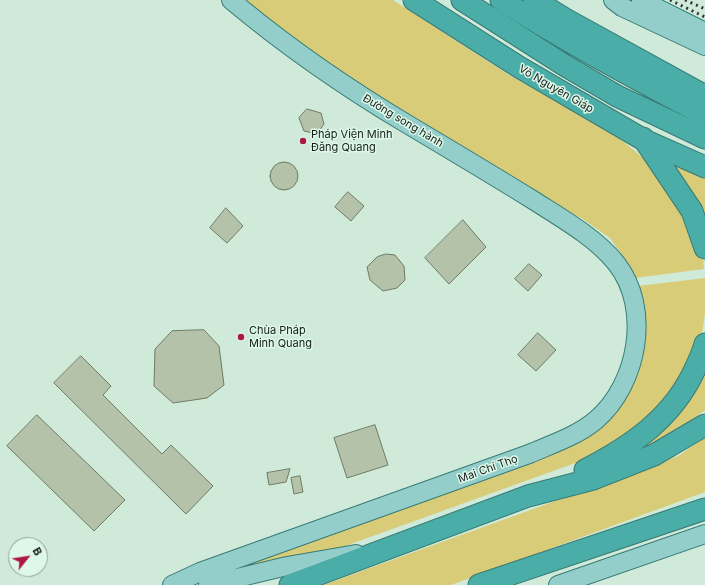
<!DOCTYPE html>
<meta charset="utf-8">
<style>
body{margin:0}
#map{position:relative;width:705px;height:585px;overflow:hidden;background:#d0eada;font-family:Inter,sans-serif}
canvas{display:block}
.north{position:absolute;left:8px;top:537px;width:40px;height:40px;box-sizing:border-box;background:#ddf7e8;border:1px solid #8da095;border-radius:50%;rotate:60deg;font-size:11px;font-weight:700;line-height:16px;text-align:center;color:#151e19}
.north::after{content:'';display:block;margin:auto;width:14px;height:18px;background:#ac1843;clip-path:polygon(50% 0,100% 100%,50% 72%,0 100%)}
</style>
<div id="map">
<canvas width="705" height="585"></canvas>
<div class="north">B</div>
</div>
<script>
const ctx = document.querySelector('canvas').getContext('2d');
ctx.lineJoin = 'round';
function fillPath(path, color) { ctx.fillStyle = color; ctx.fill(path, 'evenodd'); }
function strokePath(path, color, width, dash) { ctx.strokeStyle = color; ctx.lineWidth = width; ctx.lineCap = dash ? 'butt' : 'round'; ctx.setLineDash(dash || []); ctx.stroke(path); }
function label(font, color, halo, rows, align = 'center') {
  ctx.font = font + ' Inter,sans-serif'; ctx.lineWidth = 3; ctx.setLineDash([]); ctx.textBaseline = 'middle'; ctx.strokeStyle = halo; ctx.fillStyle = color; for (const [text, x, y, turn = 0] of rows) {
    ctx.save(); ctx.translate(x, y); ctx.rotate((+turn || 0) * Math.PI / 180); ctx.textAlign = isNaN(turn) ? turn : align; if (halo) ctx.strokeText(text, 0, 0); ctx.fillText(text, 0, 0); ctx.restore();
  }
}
const green = new Path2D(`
 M 241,0 L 393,0 L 509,75 L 598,125 L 624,142 L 656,169 L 674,193 L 703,256 L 704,269 L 635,278 L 627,262 L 610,238 L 584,220 L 434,133 L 322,61 Z
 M 674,162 L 705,176 L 705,219 L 673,165 Z
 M 705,278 L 705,313 L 702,334 L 696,354 L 652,420 L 592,457 L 323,554 L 208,578 L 568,443 L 637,373 L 643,351 L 644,326 L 638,286 Z
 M 705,364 L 705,410 L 675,433 L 634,454 Z
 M 705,437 L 705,492 L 451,585 L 323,585 L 666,461 L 680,455 Z`);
const building = new Path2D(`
 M 307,109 L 321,113 L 324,124 L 317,134 L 304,131 L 299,118 Z
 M270 176a14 14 0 1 1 28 0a14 14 0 1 1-28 0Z
 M 348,192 L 364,206 L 351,221 L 335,207 Z
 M 226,208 L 243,226 L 227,243 L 210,228 Z
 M 463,220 L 486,247 L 449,284 L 425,258 Z
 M 386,254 L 395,255 L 404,266 L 405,280 L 397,288 L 383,291 L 370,280 L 367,267 L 377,257 Z
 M 529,264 L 542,275 L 528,291 L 515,279 Z
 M 204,330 L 219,346 L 224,385 L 207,398 L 173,403 L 154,386 L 155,349 L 172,331 Z
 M 538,333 L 556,350 L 536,371 L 518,355 Z
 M 81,356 L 111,386 L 103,395 L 162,454 L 171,445 L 213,486 L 186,514 L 54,383 Z
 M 37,415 L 125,500 L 94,531 L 7,446 Z
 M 375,425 L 388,465 L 347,478 L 334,438 Z
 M 290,469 L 286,482 L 269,485 L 267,473 Z
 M 300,476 L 303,492 L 294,494 L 291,478 Z`);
const major = new Path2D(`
 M 613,0 L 622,7 L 705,46
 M 641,0 L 705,32
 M 172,585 L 200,572 L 529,454 C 552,444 577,436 596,420 C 638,384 652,308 616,263 C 595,237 561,218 533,200 C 491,174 449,149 407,124 C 345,87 286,46 231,0
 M 208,585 L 287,566 L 356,554
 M 558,585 L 705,534`);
const highway = new Path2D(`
 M 414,0 L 519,67 L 644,140 L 705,167
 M 462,0 L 564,65 L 617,96 L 705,138
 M 501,0 C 567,42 635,79 705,115
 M 534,0 L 567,20 L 705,96
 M 643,138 L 692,211 L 705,248
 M 585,470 C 632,446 674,417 696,367 C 699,360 703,352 705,344
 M 290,585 L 528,496 L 593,479 L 654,455 L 705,425
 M 479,585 L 705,509`);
const rail = new Path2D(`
 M 670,0 L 705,17
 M 685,0 L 705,9`);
const markers = [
 [303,141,4,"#ac1843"],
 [241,337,4,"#ac1843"]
];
const streetNames = [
 ["Võ Nguyên Giáp",556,89,30],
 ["Đường song hành",403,121,31],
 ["Mai Chí Thọ",488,469,-20]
];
const poiNames = [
 ["Pháp Viện Minh",311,135],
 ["Đăng Quang",311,148],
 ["Chùa Pháp",249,331],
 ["Minh Quang",249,344]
];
fillPath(green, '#d8cc78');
fillPath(building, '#b5c2aa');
strokePath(building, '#6e7a64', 1);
strokePath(major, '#387b75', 20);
strokePath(highway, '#387b75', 23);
strokePath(major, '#93ceca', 18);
strokePath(highway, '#4bada7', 21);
strokePath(rail, '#2d3831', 3, [2, 4]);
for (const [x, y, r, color] of markers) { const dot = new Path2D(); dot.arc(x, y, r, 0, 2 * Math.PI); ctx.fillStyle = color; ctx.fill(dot); strokePath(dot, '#ddf7e8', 1.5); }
label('11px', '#151e19', '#ddf7e8', streetNames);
label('11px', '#151e19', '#ddf7e8', poiNames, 'left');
</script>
